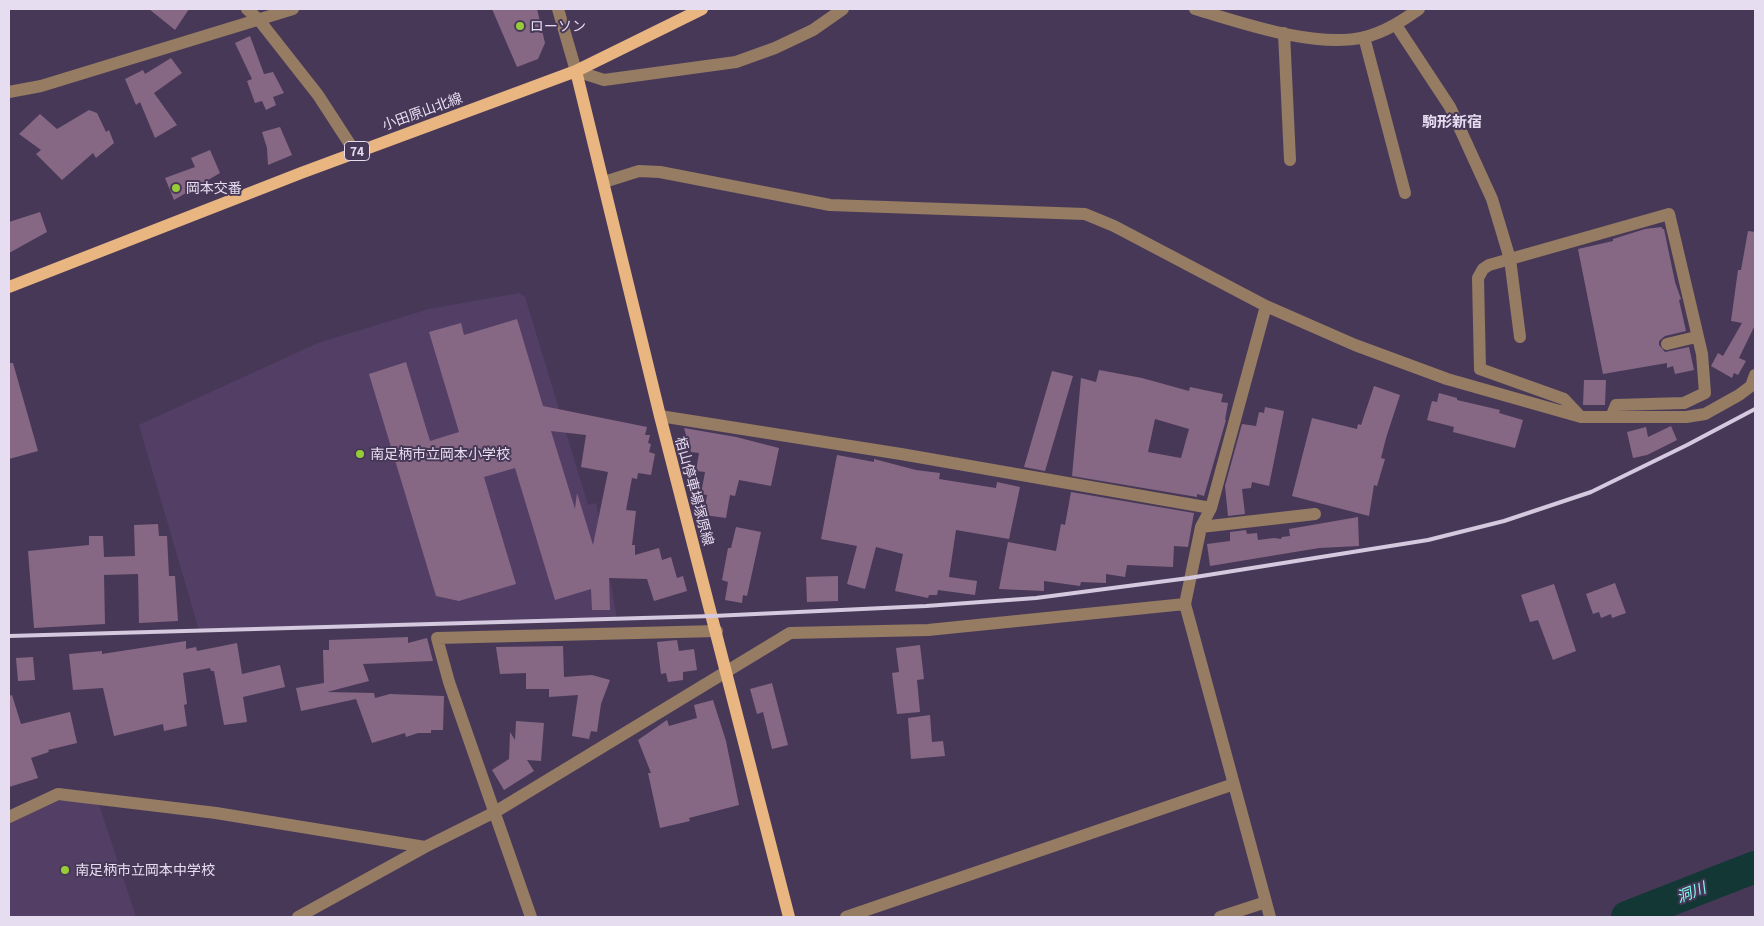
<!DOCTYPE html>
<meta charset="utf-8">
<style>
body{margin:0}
#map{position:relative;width:1764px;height:926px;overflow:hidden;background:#483858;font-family:Georgia,serif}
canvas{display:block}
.frame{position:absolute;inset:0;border:10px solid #e7ddf1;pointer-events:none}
</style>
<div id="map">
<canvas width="1764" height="926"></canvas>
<div class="frame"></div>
</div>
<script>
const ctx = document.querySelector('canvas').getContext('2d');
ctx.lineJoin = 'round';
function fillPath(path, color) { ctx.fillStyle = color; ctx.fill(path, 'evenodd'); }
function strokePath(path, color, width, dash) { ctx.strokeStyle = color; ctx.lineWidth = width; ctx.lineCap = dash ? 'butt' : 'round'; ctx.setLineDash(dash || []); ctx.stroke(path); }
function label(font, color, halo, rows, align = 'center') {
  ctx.font = font + ' Georgia,"Noto Sans JP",serif'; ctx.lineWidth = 4; ctx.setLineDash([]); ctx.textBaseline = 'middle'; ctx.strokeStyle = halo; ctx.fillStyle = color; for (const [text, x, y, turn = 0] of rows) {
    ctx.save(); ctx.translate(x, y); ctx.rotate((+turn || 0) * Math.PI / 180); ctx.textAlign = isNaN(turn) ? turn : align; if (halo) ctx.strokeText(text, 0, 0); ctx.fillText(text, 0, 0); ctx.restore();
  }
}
const built = new Path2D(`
 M 519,293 L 525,297 L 588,505 L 596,503 L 617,618 L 199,630 L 139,425 L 318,343 L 429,309 Z
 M 63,799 L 99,805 L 136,917 L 9,917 L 9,823 Z`);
const river = new Path2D(`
 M 1627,917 L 1755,867`);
const building = new Path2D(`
 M 149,9 L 189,9 L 175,30 Z
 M 492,9 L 537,9 L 545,43 L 538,59 L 517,67 Z
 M 250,36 L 264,74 L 273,72 L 284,93 L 273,97 L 276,105 L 266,110 L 262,101 L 255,103 L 247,81 L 252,79 L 235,43 Z
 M 171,58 L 182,73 L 154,93 L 177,125 L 155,138 L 140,102 L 136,105 L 125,79 L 143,70 L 145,74 Z
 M 89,110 L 97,113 L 106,132 L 109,130 L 114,143 L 96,158 L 93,153 L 62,180 L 36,154 L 41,150 L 19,134 L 40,114 L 57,129 Z
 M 280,127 L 292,155 L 268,165 L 267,148 L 262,132 Z
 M 210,150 L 220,173 L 174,200 L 165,178 L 195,167 L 191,158 Z
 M 40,212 L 47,232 L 9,253 L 9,222 Z
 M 1662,227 L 1662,229 L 1664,229 L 1675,282 L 1681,299 L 1679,300 L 1686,331 L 1665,336 L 1659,341 L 1659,345 L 1665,352 L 1689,347 L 1694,370 L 1675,374 L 1673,366 L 1667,368 L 1667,363 L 1603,374 L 1578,249 L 1613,241 L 1613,239 L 1645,229 Z
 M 1748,231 L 1755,232 L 1755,325 L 1739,358 L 1746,361 L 1738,375 L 1734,373 L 1732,378 L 1711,366 L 1718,353 L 1723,356 L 1742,323 L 1731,321 L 1738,270 L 1741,270 Z
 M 517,319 L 543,406 L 647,427 L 645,435 L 650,435 L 648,443 L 651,444 L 649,452 L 655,454 L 651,475 L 638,473 L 637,479 L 632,478 L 626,510 L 636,511 L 632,545 L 635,545 L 635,555 L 659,548 L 662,560 L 671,557 L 677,578 L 683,576 L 687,591 L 654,601 L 647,579 L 609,578 L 610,610 L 592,610 L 591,589 L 555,600 L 515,468 L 484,477 L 516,584 L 459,601 L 436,596 L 369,374 L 406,362 L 430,441 L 459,432 L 429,332 L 461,323 L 464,335 ZM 551,431 L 586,435 L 581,467 L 608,472 L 593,545 L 577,493 L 575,509 Z
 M 9,363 L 13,363 L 38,451 L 9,459 Z
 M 1099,370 L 1142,378 L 1189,391 L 1190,387 L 1223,394 L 1221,402 L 1228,403 L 1225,420 L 1226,420 L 1204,496 L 1197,494 L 1197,497 L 1072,476 L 1081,378 L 1096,382 ZM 1155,419 L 1189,429 L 1181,458 L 1148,452 Z
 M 1052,371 L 1073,376 L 1045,471 L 1024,467 Z
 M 1584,380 L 1606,380 L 1605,405 L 1583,405 Z
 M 1374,386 L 1400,395 L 1386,438 L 1381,458 L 1385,459 L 1377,486 L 1374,485 L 1369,516 L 1292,496 L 1312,418 L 1357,429 L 1358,424 L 1361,425 Z
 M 1439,393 L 1457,398 L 1457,400 L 1500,410 L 1499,413 L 1523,420 L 1515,448 L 1453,432 L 1454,427 L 1427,420 L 1432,401 L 1437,402 Z
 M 1265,407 L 1284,411 L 1269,486 L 1252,482 L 1251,488 L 1242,489 L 1245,514 L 1228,516 L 1225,486 L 1242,424 L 1256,426 L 1259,412 L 1264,413 Z
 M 1671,426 L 1677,440 L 1647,455 L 1633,458 L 1627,432 L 1646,427 L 1648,437 Z
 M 684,428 L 736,437 L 779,448 L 771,486 L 739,480 L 735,496 L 730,495 L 726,518 L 704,515 L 707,495 L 701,494 L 705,472 L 696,471 L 699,453 L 691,452 Z
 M 837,455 L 874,462 L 874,459 L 916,470 L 940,473 L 939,479 L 996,488 L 997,482 L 1020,487 L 1009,539 L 956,530 L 949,577 L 977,581 L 975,595 L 938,590 L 937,595 L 929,595 L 928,598 L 895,591 L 903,554 L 876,547 L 865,589 L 847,584 L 857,546 L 821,539 Z
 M 1071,492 L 1194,513 L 1188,547 L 1174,546 L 1173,567 L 1127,565 L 1125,577 L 1106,574 L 1106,583 L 1081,582 L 1080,586 L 1044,581 L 1044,591 L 999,589 L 1008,542 L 1056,551 L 1061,524 L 1065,525 Z
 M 1358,517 L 1359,546 L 1319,548 L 1210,566 L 1207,544 L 1230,541 L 1230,532 L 1246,530 L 1247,534 L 1257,533 L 1258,540 L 1274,538 L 1281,539 L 1282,537 L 1290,536 L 1289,529 Z
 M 158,524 L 159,536 L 167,536 L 169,576 L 175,576 L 178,621 L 139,623 L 138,574 L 104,575 L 105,624 L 34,628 L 28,551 L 89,545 L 89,536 L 103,536 L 104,557 L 135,556 L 134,525 Z
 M 736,527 L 761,532 L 747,596 L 743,595 L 742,603 L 725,600 L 728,582 L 722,580 L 728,548 L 731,548 Z
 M 838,576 L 838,601 L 807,602 L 806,577 Z
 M 1615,583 L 1626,613 L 1612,618 L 1611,614 L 1601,618 L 1599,612 L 1593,614 L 1586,594 Z
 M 1554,584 L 1576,651 L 1553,660 L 1538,620 L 1530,622 L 1521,595 Z
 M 408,637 L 408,643 L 427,638 L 433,661 L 363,664 L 369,681 L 327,692 L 374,693 L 375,698 L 390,694 L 444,696 L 443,730 L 431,730 L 431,733 L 418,733 L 406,737 L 405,733 L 372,743 L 356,699 L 301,711 L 296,688 L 324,683 L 323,650 L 329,650 L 329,640 Z
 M 677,640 L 679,651 L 694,649 L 697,670 L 683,672 L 683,680 L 668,682 L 666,673 L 661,674 L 657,642 Z
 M 186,641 L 186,649 L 196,647 L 197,651 L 237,643 L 242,674 L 280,665 L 285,687 L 243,697 L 247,722 L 224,725 L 214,671 L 211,671 L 210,668 L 183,673 L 187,704 L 184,705 L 187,726 L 164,731 L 163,724 L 114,736 L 103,688 L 73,690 L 69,654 L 102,651 L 102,654 Z
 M 920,645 L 924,679 L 917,680 L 920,712 L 897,714 L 892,673 L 899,672 L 896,648 Z
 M 563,646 L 564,677 L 592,675 L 610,680 L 601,704 L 597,732 L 591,731 L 589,739 L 572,736 L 578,695 L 549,697 L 549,689 L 526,689 L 526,673 L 500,674 L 496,647 Z
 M 33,657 L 35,680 L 18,681 L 16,658 Z
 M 772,683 L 788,745 L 772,749 L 763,712 L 757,714 L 750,689 Z
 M 12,695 L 21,724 L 70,712 L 77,743 L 48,750 L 49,752 L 31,758 L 38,778 L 9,787 L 9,696 Z
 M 713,700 L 726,741 L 739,805 L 689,818 L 690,821 L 660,828 L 648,773 L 651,773 L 638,740 L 667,720 L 669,726 L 697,718 L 694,705 Z
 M 930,715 L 932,742 L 943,741 L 945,756 L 911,759 L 908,718 Z
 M 516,721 L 544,723 L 541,761 L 527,760 L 534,771 L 504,790 L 492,770 L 509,759 L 510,732 L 515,740 Z`);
const minor = new Path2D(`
 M 247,9 L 259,20 L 318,95 L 355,152
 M 558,9 L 576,71 L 604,80 L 736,62 L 775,48 L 813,30 L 843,9
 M 1195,9 C 1243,23 1315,49 1365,37 C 1385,32 1402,21 1419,9
 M 1396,25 L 1450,107 L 1492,199 L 1510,259 L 1520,337
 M 1284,33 L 1290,160
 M 1364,37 L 1405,193
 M 9,92 L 41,86 L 293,9
 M 604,182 L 639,171 L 660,172 L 830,205 L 1085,214 L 1114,226 L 1266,306 L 1355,345 L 1447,379 L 1581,417 L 1686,417 L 1705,414 L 1739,395 L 1751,386 L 1755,375
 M 1266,306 L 1211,508 L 1201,527 L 1185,604 L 1270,917
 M 1667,344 L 1696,337
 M 660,416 L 901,454 L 1211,508
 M 1581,417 L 1564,399 L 1480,369 L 1478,278 L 1483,269 L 1489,265 L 1669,214 L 1702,354 L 1705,393 L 1684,403 L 1616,405 L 1611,417
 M 1201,527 L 1315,514
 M 9,817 L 58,794 L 216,813 L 425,847
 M 298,917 L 425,847 L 495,812 L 790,633 L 928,630 L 1185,604
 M 531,917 L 449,682 L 437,638 L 717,631
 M 846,917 L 1234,784
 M 1220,917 L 1266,902`);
const major = new Path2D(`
 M 576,71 L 660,416 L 789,917
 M 9,287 L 301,173 L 576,71 L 702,9`);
const rail = new Path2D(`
 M 9,636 L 713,616 L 926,606 L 1036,598 L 1189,578 L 1428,540 L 1504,521 L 1591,492 L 1687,445 L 1755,409`);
const markers = [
 [520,26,5,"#97cc39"],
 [176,188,5,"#97cc39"],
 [360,454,5,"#97cc39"],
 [65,870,5,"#97cc39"]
];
const shields = [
 [357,151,25]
];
const shieldNames = [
 ["74",357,151]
];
const poiNames = [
 ["ローソン",530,26],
 ["岡本交番",186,188],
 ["南足柄市立岡本小学校",370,454],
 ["南足柄市立岡本中学校",75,870]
];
const streetNames = [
 ["小田原山北線",422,111,-20],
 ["栢山停車場塚原線",695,491,75]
];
const neighbourhoodNames = [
 ["駒形新宿",1452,121]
];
const waterNames = [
 ["洞川",1691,892,-21]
];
fillPath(built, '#533f65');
strokePath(river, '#123734', 32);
fillPath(building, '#866885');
strokePath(minor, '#957c63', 12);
strokePath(major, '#e9b681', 12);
strokePath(rail, '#d4c9de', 4);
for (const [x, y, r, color] of markers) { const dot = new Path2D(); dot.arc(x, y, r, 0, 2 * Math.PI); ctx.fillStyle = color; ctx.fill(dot); strokePath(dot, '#483858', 2); }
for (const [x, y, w] of shields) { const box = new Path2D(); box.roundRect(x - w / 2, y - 9.5, w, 19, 4); ctx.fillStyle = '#483858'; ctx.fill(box); strokePath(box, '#e7ddf1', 1); }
label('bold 12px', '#e7ddf1', null, shieldNames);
label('14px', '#e7ddf1', '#483858', poiNames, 'left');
label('14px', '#e7ddf1', '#483858', streetNames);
label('bold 15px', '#e7ddf1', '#483858', neighbourhoodNames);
label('italic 15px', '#84fbf0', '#483858', waterNames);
</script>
